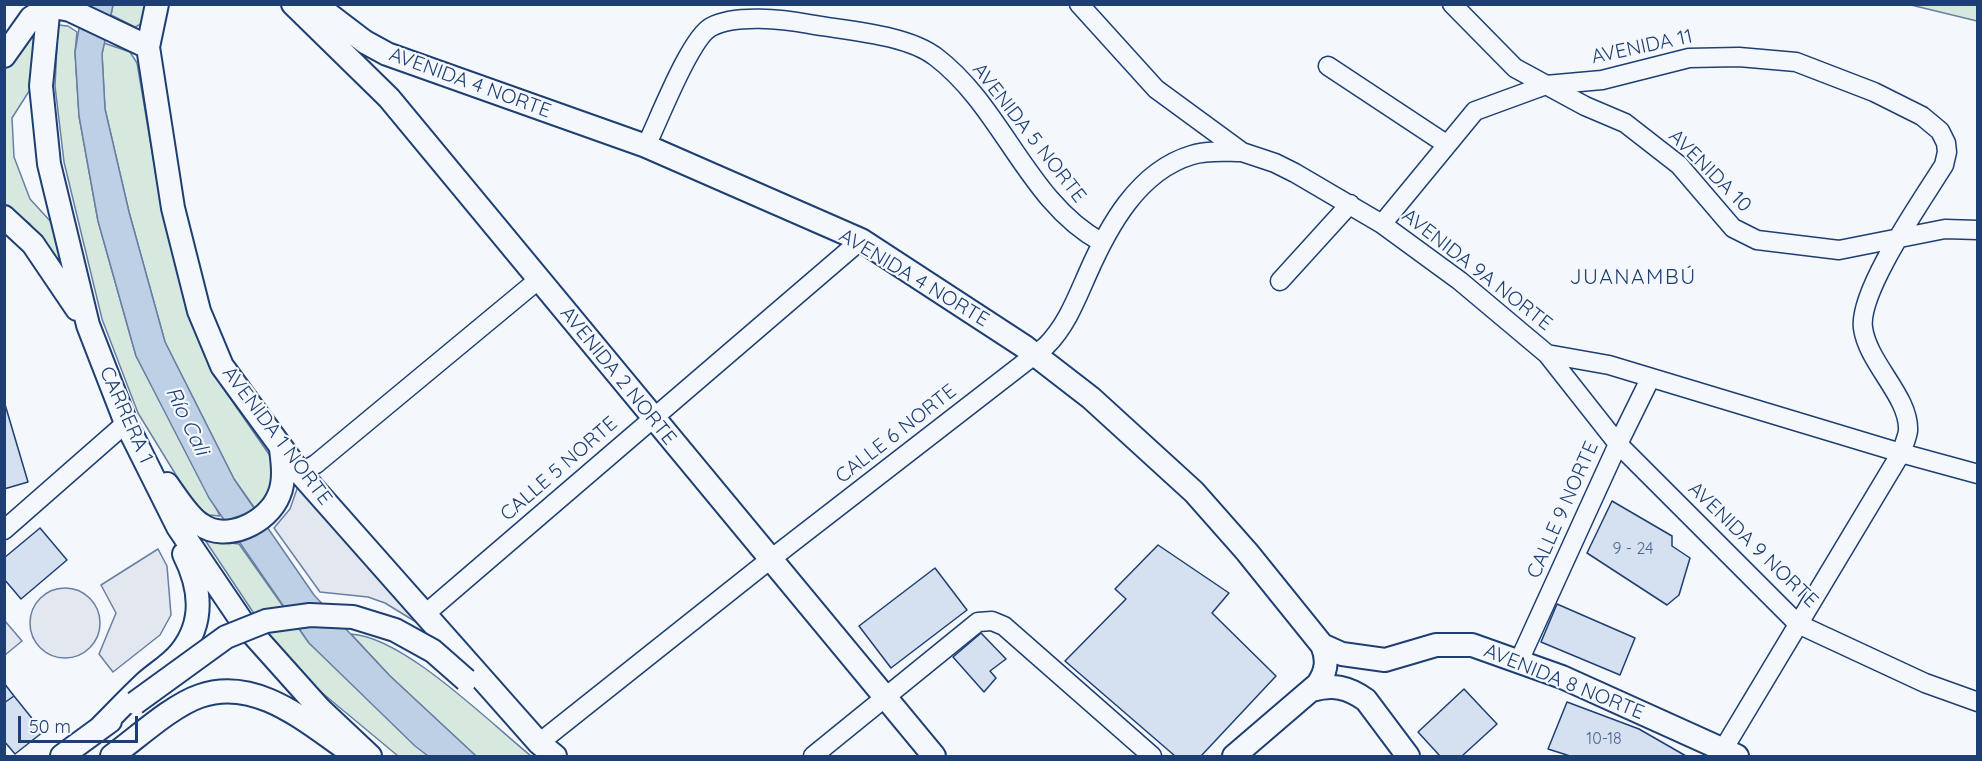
<!DOCTYPE html>
<meta charset="utf-8">
<style>
body{margin:0}
#map{position:relative;width:1982px;height:761px;overflow:hidden;background:#f4f7fb;font-family:Quicksand,sans-serif}
canvas{display:block}
.frame{position:absolute;inset:0;border:6px solid #1d3f73;pointer-events:none}
.scale{position:absolute;left:18px;top:716px;width:120px;height:27px;box-sizing:border-box;border:3px solid #1d3f73;border-top:0;padding-left:8px;font-size:18px;line-height:21px;white-space:nowrap;color:#1d3f73;-webkit-text-stroke:4px #f4f7fb;paint-order:stroke}
</style>
<div id="map">
<canvas width="1982" height="761"></canvas>
<div class="frame"></div>
<div class="scale">50 m</div>
</div>
<script>
const ctx = document.querySelector('canvas').getContext('2d');
ctx.lineJoin = 'round';
function fillPath(path, color) { ctx.fillStyle = color; ctx.fill(path, 'evenodd'); }
function strokePath(path, color, width, dash) { ctx.strokeStyle = color; ctx.lineWidth = width; ctx.lineCap = dash ? 'butt' : 'round'; ctx.setLineDash(dash || []); ctx.stroke(path); }
function label(font, color, halo, rows, align = 'center') {
  ctx.font = font + ' Quicksand,sans-serif'; ctx.lineWidth = 4.5; ctx.setLineDash([]); ctx.textBaseline = 'middle'; ctx.strokeStyle = halo; ctx.fillStyle = color; for (const [text, x, y, turn = 0] of rows) {
    ctx.save(); ctx.translate(x, y); ctx.rotate((+turn || 0) * Math.PI / 180); ctx.textAlign = isNaN(turn) ? turn : align; if (halo) ctx.strokeText(text, 0, 0); ctx.fillText(text, 0, 0); ctx.restore();
  }
}
const green = new Path2D(`
 M 113,5 L 150,5 L 145,22 L 135,27 L 111,15 Z
 M 1911,5 L 1977,5 L 1977,21 Z
 M 38,25 L 33,85 L 12,118 L 14,157 L 30,199 L 52,223 L 64,271 L 29,223 L 5,207 L 5,69 Z
 M 58,25 L 68,26 L 77,32 L 75,52 L 79,116 L 98,221 L 136,356 L 220,516 L 209,515 L 195,506 L 138,413 L 102,319 L 64,162 L 55,86 Z
 M 104,43 L 130,52 L 137,63 L 162,211 L 188,313 L 212,372 L 273,460 L 273,480 L 268,496 L 256,510 L 234,479 L 165,342 L 129,212 L 105,109 L 102,54 Z
 M 205,540 L 239,544 L 309,643 L 428,756 L 398,756 L 315,687 L 273,642 Z
 M 351,634 C 404,637 489,722 531,756 L 476,756 L 390,676 Z`);
const parking = new Path2D(`
 M 298,486 L 424,615 L 416,622 L 385,603 L 368,597 L 320,592 L 274,528 L 290,509 Z
 M 158,549 L 167,566 L 171,615 L 160,635 L 113,672 L 99,654 L 116,613 L 101,585 Z
 M30 623a35 35 0 1 1 70 0a35 35 0 1 1-70 0Z
 M 5,621 L 22,641 L 5,655 L 4,655 Z`);
const water = new Path2D(`
 M 83,5 L 113,5 L 102,54 L 105,109 L 129,212 L 165,342 L 234,479 L 314,595 L 390,676 L 476,756 L 428,756 L 415,746 L 309,643 L 209,498 L 136,356 L 98,221 L 79,116 L 75,52 Z`);
const building = new Path2D(`
 M 4,401 L 28,482 L 4,489 Z
 M 1612,501 L 1672,536 L 1672,546 L 1690,558 L 1679,595 L 1667,605 L 1587,553 Z
 M 40,528 L 67,560 L 21,599 L 4,579 L 4,558 Z
 M 1158,545 L 1229,593 L 1212,613 L 1276,676 L 1201,756 L 1175,756 L 1065,661 L 1126,599 L 1115,589 Z
 M 935,568 L 967,610 L 891,668 L 859,626 Z
 M 1557,604 L 1635,638 L 1620,675 L 1541,642 Z
 M 981,633 L 1006,659 L 990,671 L 996,678 L 984,692 L 953,657 Z
 M 4,683 L 14,696 L 4,703 Z
 M 1464,689 L 1497,724 L 1462,756 L 1440,756 L 1418,732 Z
 M 14,696 L 43,732 L 15,754 L 4,741 L 4,703 Z
 M 1567,702 L 1639,729 L 1686,756 L 1570,756 L 1548,749 Z`);
const minor = new Path2D(`
 M 1079,4 L 1156,89 L 1242,152 L 1275,163 L 1295,173 L 1382,224 L 1460,281 L 1547,354 L 1609,365 L 1901,453 L 1978,474
 M 1452,4 L 1515,68 L 1585,106 L 1625,123 L 1679,165 L 1733,228 L 1757,240 L 1839,250 L 1945,229 L 1978,230
 M 1328,66 L 1446,144
 M 646,146 C 658,122 690,38 711,27 C 735,14 783,19 809,24 C 847,31 906,34 936,57 C 1003,108 1027,201 1101,242
 M 1382,224 L 1475,111 L 1546,85 L 1602,80 L 1689,58 L 1739,57 L 1796,62 L 1874,92 L 1922,116 L 1940,131 L 1946,143 L 1947,152 L 1944,165 C 1923,199 1858,291 1863,328 C 1868,364 1910,397 1908,431 C 1907,438 1903,447 1901,453 L 1724,748
 M 1280,281 L 1350,204
 M 1547,354 L 1618,444 L 1798,624 L 1925,683 L 1978,702
 M 300,473 L 316,464 L 538,280
 M 4,530 L 126,423
 M 424,615 L 861,240
 M 1519,661 L 1618,444 L 1650,379
 M 539,743 L 758,569 L 1046,346 C 1066,326 1076,300 1087,275 C 1108,227 1138,171 1192,155 C 1208,150 1225,152 1242,152
 M 813,756 L 978,622 L 992,621 L 1004,626 L 1152,756`);
const major = new Path2D(`
 M 49,4 L 41,86 L 49,164 L 88,325 L 126,423 L 178,527 L 243,623 L 320,709 L 370,756
 M 157,4 L 148,47 L 173,208 L 199,311 L 222,366 L 300,473 L 539,743 L 555,756
 M 293,4 L 389,98 L 934,756
 M 315,4 L 365,42 L 387,54 L 646,146 L 861,240 L 1025,347 L 1091,398 L 1194,492 L 1247,552 L 1322,645 C 1328,659 1327,671 1318,684 L 1234,756
 M 49,6 L 70,10 L 148,47
 M 4,56 L 31,18 L 49,6
 M 4,217 L 33,244 L 77,309
 M 167,484 C 176,496 187,515 200,524 C 226,543 268,523 279,495 C 285,481 283,464 281,449
 M 1322,645 L 1342,654 L 1385,660 L 1436,645 L 1472,645 L 1562,677 L 1737,756
 M 1312,690 C 1333,684 1348,687 1366,700 L 1408,756
 M 99,729 C 114,714 129,698 145,683 C 156,673 170,665 180,653 C 205,622 201,588 184,554
 M 62,756 L 110,721
 M 112,756 C 137,738 171,706 200,696 C 255,677 304,720 346,749`);
const majorBridge = new Path2D(`
 M 135,703 L 226,637 L 266,621 L 310,615 L 353,617 L 395,630 L 433,651 L 466,680`);
const numberNames = [
 ["9 - 24",1633,549],
 ["10-18",1604,739]
];
const streetNames = [
 ["AVENIDA 11",1642,47,-12],
 ["AVENIDA 4 NORTE",470,83,20],
 ["AVENIDA 5 NORTE",1029,133,52],
 ["AVENIDA 10",1710,171,45],
 ["AVENIDA 9A NORTE",1477,270,38],
 ["AVENIDA 4 NORTE",914,278,31],
 ["AVENIDA 2 NORTE",618,376,51],
 ["CARRERA 1",126,415,66],
 ["CALLE 6 NORTE",896,434,-38],
 ["AVENIDA 1 NORTE",277,436,53],
 ["CALLE 5 NORTE",559,469,-41],
 ["CALLE 9 NORTE",1563,510,-66],
 ["AVENIDA 9 NORTE",1753,545,44],
 ["AVENIDA 8 NORTE",1564,682,22]
];
const neighbourhoodNames = [
 ["JUANAMBÚ",1633,278]
];
const waterNames = [
 ["Río Cali",187,421,64]
];
fillPath(green, '#d7e8df');
strokePath(green, '#687fa3', 1.5);
fillPath(parking, '#e3e8f0');
strokePath(parking, '#687fa3', 1.5);
fillPath(water, '#bed0e5');
strokePath(water, '#687fa3', 1.5);
fillPath(building, '#d5e0f0');
strokePath(building, '#1d3f73', 1.5);
strokePath(minor, '#1d3f73', 21);
strokePath(major, '#1d3f73', 26);
strokePath(minor, '#f4f7fb', 18);
strokePath(major, '#f4f7fb', 22);
strokePath(majorBridge, '#1d3f73', 26, []);
strokePath(majorBridge, '#f4f7fb', 22);
label('16px', '#4b6792', null, numberNames);
label('20px', '#1d3f73', '#f4f7fb', streetNames);
ctx.letterSpacing = '1.5px';
label('21px', '#1d3f73', '#f4f7fb', neighbourhoodNames);
ctx.letterSpacing = '0px';
label('italic 21px', '#1d3f73', '#f4f7fb', waterNames);
</script>
